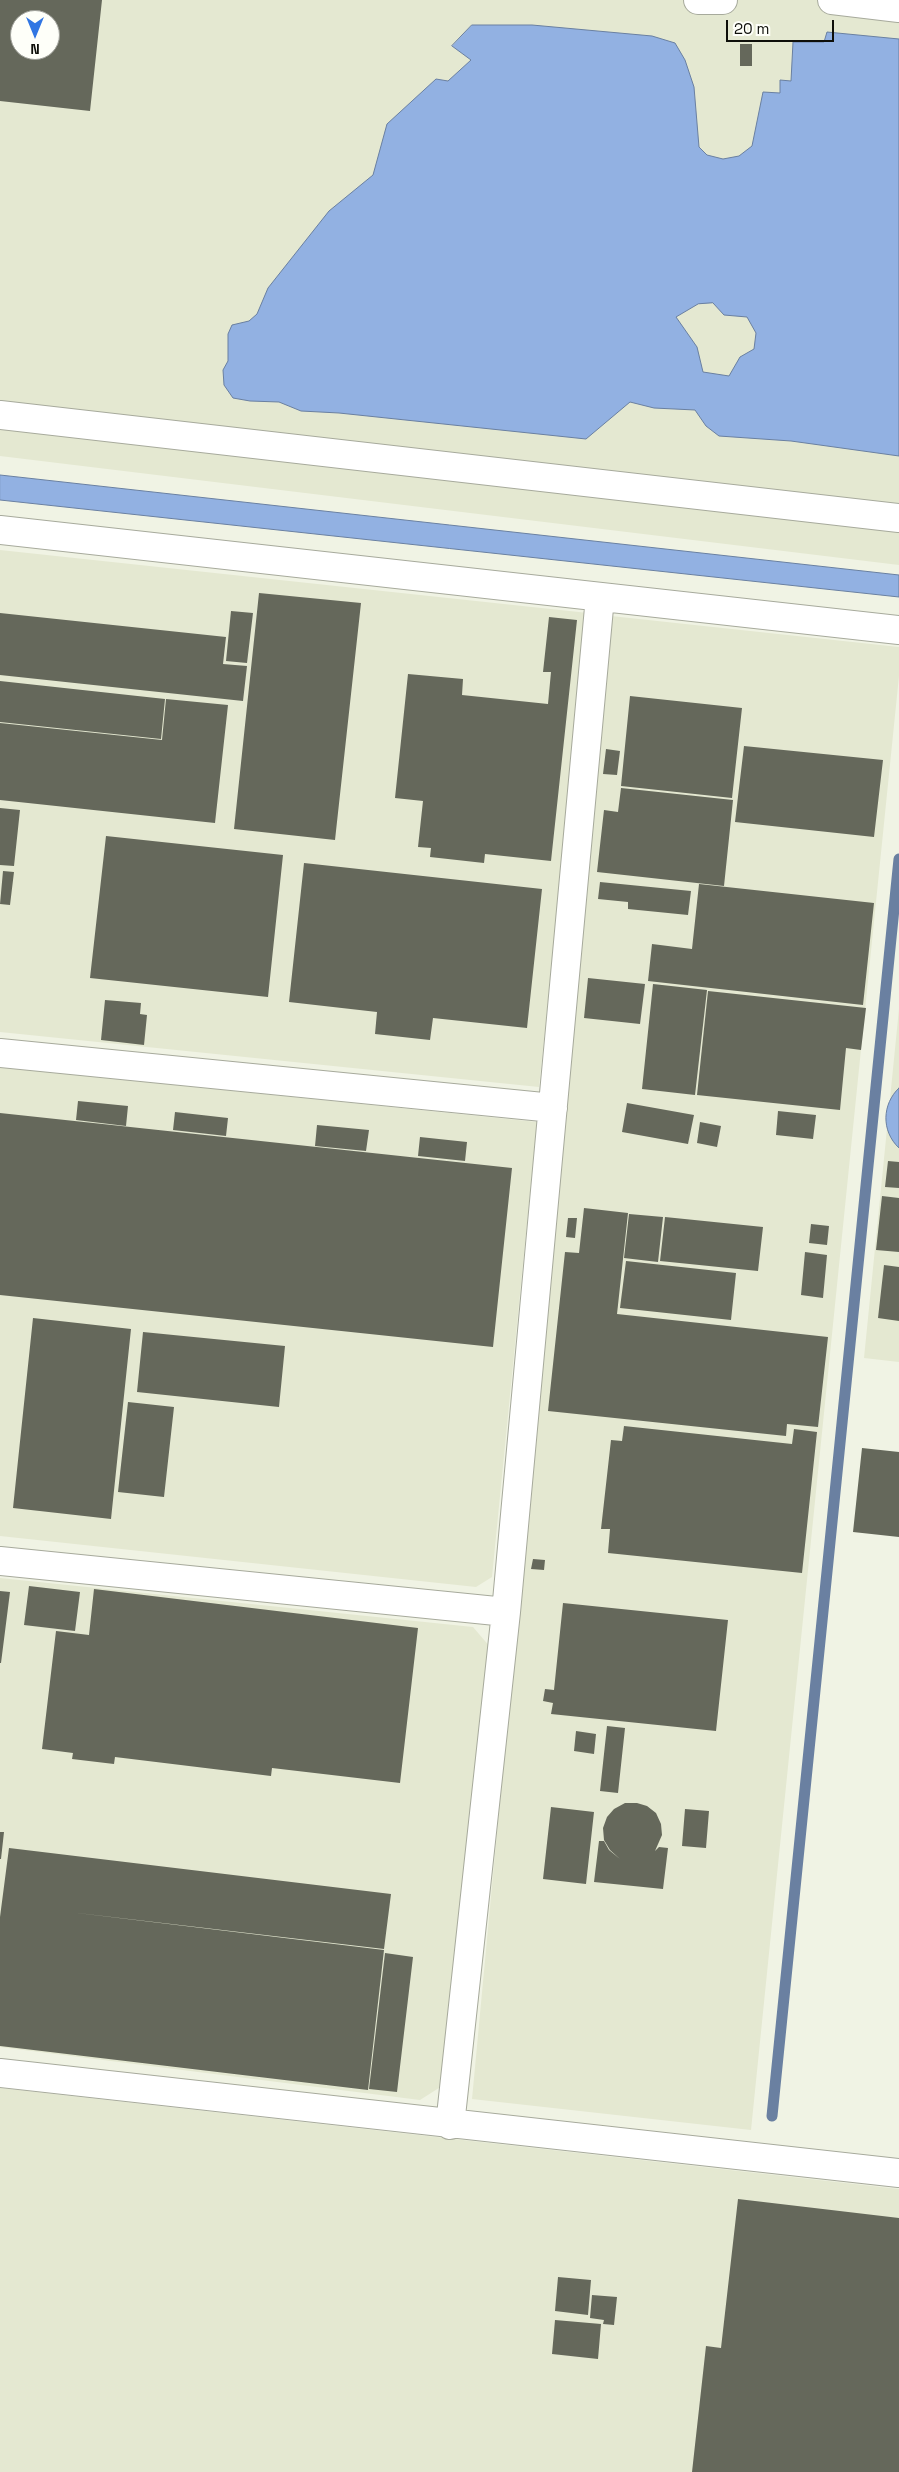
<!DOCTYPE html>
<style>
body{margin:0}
#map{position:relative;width:899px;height:2472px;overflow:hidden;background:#f0f3e4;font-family:"Space Grotesk",sans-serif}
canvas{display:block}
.north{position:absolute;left:10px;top:10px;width:50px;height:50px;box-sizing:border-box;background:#fefff9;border:1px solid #9e9f99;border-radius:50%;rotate:180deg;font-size:14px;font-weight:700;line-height:20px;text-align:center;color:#0e0f0a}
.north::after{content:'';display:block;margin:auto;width:18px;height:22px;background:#3176e3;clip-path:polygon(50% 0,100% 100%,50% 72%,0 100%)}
.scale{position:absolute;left:726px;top:20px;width:108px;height:22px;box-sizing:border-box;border:2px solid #0e0f0a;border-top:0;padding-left:6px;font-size:15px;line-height:18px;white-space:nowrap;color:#0e0f0a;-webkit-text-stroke:4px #fefff9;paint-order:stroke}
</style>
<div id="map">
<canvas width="899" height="2472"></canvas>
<div class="north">N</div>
<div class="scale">20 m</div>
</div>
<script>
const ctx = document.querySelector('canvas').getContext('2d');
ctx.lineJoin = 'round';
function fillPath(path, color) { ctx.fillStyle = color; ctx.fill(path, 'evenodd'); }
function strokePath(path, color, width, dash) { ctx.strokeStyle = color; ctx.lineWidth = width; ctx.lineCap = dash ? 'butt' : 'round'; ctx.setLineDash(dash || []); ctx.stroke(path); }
const built = new Path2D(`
 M 0,0 L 899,0 L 899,565 L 0,456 ZM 20,20 L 50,20 L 50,50 L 20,50 Z
 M 0,550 L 588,613 L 539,1087 L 0,1032 Z
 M 611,616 L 899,647 L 899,676 L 751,2130 L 472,2099 Z
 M 899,1009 L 899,1362 L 864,1358 Z
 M 0,1067 L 537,1122 L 492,1577 L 476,1587 L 0,1536 Z
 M 0,1578 L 473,1627 L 491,1648 L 442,2086 L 420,2100 L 0,2047 Z
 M 0,2088 L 899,2189 L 899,2472 L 0,2472 Z`);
const water = new Path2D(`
 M 472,25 L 532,25 L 652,36 L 675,43 L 685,60 L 694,87 L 699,147 L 707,155 L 723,159 L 739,156 L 752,146 L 763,92 L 780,93 L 780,80 L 791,81 L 793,42 L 824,42 L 827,32 L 899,39 L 899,456 L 791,441 L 719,436 L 706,426 L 695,410 L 654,408 L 630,402 L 586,439 L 339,413 L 301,411 L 279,402 L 250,401 L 233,398 L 224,385 L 223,370 L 228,361 L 228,334 L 232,325 L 249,321 L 257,314 L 268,288 L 329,211 L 373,175 L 387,124 L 436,79 L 448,81 L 471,60 L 452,46 ZM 713,303 L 724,315 L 747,317 L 756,333 L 754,349 L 740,357 L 729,376 L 703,372 L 697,347 L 676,317 L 698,304 Z
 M 0,475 L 899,575 L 899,597 L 0,500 Z
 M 899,1088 L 899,1148 C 881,1131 882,1104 899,1088 Z`);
const stream = new Path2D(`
 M 772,2116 L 899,859`);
const building = new Path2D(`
 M 0,0 L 102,0 L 90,111 L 0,101 ZM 20,20 L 50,20 L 50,50 L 20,50 Z
 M 740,44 L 752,44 L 752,66 L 740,66 Z
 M 259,593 L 361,603 L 335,840 L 234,829 Z
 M 231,611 L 253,613 L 247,663 L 226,661 Z
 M 0,613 L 226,637 L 223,664 L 247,666 L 243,701 L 0,675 Z
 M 549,617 L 577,620 L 551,861 L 485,854 L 484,863 L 430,857 L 431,848 L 418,847 L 423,801 L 395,798 L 408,674 L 463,679 L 462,695 L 548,704 L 551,672 L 543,672 Z
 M 0,681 L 165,699 L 161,739 L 0,722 Z
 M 630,696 L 742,708 L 732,798 L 621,786 Z
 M 166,699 L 228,705 L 215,823 L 0,800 L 0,723 L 162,740 Z
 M 744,746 L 883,760 L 874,837 L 735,822 Z
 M 606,749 L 620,751 L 617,775 L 603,774 Z
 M 621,788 L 733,800 L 724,886 L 597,872 L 604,810 L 618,812 Z
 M 0,808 L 20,810 L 14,866 L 0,865 Z
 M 106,836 L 283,855 L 268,997 L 90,978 Z
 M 304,863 L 542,889 L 527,1028 L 433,1018 L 430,1040 L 375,1034 L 377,1012 L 289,1002 Z
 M 3,871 L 14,872 L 10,905 L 0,904 Z
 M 600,882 L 691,891 L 688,915 L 628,909 L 628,902 L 598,899 Z
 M 699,884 L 874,903 L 863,1005 L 648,981 L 652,944 L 692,949 Z
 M 588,978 L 645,984 L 640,1024 L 584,1018 Z
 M 653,984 L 707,990 L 695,1095 L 642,1089 Z
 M 708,991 L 866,1008 L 861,1050 L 846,1048 L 840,1110 L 697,1095 Z
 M 105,1000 L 141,1003 L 140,1014 L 147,1015 L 144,1045 L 101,1040 Z
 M 78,1101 L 128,1106 L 126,1126 L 76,1120 Z
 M 627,1103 L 694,1115 L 688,1144 L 622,1132 Z
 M 778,1111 L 816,1115 L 813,1139 L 776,1135 Z
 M 175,1112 L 228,1118 L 226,1136 L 173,1130 Z
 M 0,1113 L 512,1168 L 493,1347 L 0,1295 Z
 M 700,1122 L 721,1126 L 717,1147 L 697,1143 Z
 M 317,1125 L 369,1130 L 366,1151 L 315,1146 Z
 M 420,1137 L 467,1142 L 465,1161 L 418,1156 Z
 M 888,1161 L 899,1162 L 899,1188 L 885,1187 Z
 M 882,1196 L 899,1198 L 899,1252 L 876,1250 Z
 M 584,1208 L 628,1213 L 617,1314 L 828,1337 L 818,1427 L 787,1424 L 786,1436 L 548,1411 L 565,1252 L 579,1253 Z
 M 629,1214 L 663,1217 L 658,1262 L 624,1258 Z
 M 665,1217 L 763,1227 L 758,1271 L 660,1261 Z
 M 568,1218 L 577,1218 L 575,1238 L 566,1237 Z
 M 811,1224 L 829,1226 L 827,1245 L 809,1243 Z
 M 805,1252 L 827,1255 L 823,1298 L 801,1295 Z
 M 626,1261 L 736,1273 L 731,1320 L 620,1308 Z
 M 884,1265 L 899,1267 L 899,1321 L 878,1318 Z
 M 33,1318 L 131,1329 L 111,1519 L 13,1508 Z
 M 143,1332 L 285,1346 L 279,1407 L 137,1392 Z
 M 128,1402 L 174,1407 L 164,1497 L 118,1492 Z
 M 624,1426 L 792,1444 L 794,1429 L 817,1432 L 802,1573 L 608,1553 L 610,1529 L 601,1529 L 611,1440 L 622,1441 Z
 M 862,1448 L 899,1452 L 899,1537 L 853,1532 Z
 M 533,1559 L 545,1560 L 544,1570 L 531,1569 Z
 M 29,1586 L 80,1592 L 75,1631 L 24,1625 Z
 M 94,1589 L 418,1628 L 400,1783 L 272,1768 L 271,1776 L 115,1757 L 114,1764 L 72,1759 L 73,1753 L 42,1749 L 56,1631 L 89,1635 Z
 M 0,1591 L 10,1592 L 1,1663 L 0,1663 Z
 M 563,1603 L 728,1620 L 716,1731 L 551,1714 L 553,1703 L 543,1701 L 545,1689 L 554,1690 Z
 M 607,1726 L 625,1728 L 618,1793 L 600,1791 Z
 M 576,1731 L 596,1734 L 594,1754 L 574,1751 Z
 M 625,1803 L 637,1803 L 647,1806 L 656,1813 L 661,1824 L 662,1835 L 655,1851 L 659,1847 L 668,1848 L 663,1889 L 594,1882 L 599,1841 L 604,1841 L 609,1850 L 620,1859 L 610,1850 L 604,1840 L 603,1828 L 607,1817 L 614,1809 Z
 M 551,1807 L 594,1812 L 586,1884 L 543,1879 Z
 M 685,1809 L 709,1811 L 706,1848 L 682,1846 Z
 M 0,1832 L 4,1832 L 1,1859 L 0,1859 Z
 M 9,1848 L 391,1894 L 384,1949 L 69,1912 L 384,1950 L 368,2090 L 0,2046 L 0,1917 Z
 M 385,1953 L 413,1957 L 397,2092 L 369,2089 Z
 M 738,2199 L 899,2218 L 899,2472 L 692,2472 L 706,2346 L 721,2348 Z
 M 558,2277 L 591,2280 L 588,2315 L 555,2311 Z
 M 592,2295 L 617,2297 L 614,2325 L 603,2324 L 604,2320 L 590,2318 Z
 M 555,2320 L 601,2324 L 598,2359 L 552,2354 Z`);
const minor = new Path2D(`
 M 698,0 L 723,0
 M 832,0 L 899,8
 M 0,415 L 899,518
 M 0,530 L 899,630
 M 0,1053 L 553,1108
 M 0,1561 L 506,1612
 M 0,2073 L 899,2173
 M 450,2125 L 506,1612 L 600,597`);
fillPath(built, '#e4e8d1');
fillPath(water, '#92b1e2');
strokePath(water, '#6a80a1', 1);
strokePath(stream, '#6a80a1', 11);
fillPath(building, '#65685b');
strokePath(minor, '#a7aa9c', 30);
strokePath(minor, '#fff', 28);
</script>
